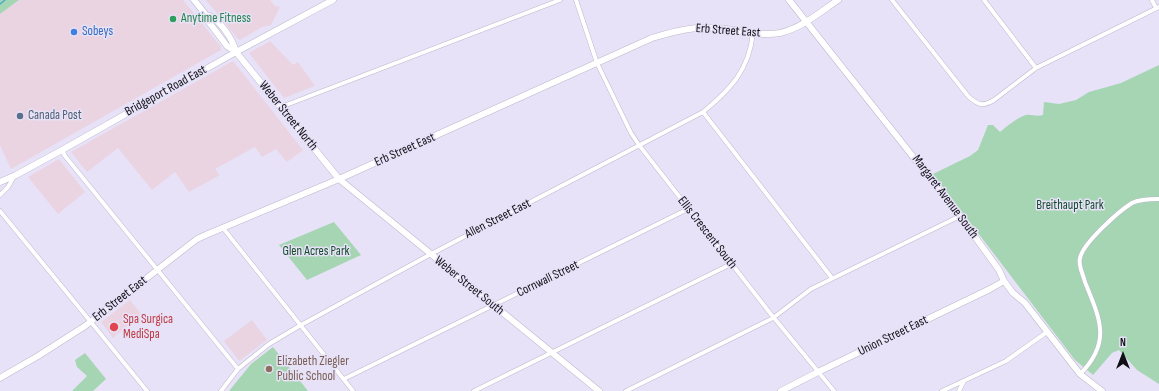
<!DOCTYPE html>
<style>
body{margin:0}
#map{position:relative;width:1159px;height:391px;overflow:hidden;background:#e7e2f7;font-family:"Sofia Sans Condensed",sans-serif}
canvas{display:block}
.north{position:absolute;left:1103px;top:335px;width:40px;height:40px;-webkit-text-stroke:3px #e7e2f7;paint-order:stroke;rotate:0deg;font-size:11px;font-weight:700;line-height:16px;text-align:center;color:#121017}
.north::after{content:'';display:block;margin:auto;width:14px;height:18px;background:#121017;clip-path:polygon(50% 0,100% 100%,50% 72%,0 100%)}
</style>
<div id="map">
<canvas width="1159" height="391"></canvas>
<div class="north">N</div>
</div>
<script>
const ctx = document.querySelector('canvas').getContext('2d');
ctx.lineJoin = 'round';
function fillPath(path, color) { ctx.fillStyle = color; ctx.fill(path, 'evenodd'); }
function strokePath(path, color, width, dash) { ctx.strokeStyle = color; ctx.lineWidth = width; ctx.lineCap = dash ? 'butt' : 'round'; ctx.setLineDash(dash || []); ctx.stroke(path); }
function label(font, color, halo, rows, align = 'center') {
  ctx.font = font + ' "Sofia Sans Condensed",sans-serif'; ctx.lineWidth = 3; ctx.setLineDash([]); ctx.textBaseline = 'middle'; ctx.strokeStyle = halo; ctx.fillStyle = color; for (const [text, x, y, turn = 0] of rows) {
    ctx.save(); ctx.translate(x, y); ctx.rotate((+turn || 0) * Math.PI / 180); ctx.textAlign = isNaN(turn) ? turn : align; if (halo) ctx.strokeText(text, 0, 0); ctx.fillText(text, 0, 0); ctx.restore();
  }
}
const commercial = new Path2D(`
 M 19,0 L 183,0 L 221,47 L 221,50 L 11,169 L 0,145 L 0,14 Z
 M 206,0 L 270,0 L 275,6 L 280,7 L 271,25 L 262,27 L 240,40 L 238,39 Z
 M 270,41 L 293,65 L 298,62 L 315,86 L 284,98 L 249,53 Z
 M 233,61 L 303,150 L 287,162 L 276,149 L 262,157 L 255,147 L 215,169 L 220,175 L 189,192 L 175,172 L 152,190 L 118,148 L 87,172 L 71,152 Z
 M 59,159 L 85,192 L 58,214 L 28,177 Z
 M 130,300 L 141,314 L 113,338 L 101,322 Z
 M 252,320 L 267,340 L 239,361 L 224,341 Z`);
const green = new Path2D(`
 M 0,0 L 19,0 L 0,14 Z
 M 1159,65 L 1159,384 L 1137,370 L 1119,350 L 1112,353 L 1093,375 L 1075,360 L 933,174 L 970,156 L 978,150 L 988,125 L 993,125 L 1000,132 C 1007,126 1017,118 1026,115 C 1031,114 1036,117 1043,115 L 1044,102 L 1059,104 L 1076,100 L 1089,92 L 1121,83 Z
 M 334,222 L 361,255 L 307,280 L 279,245 Z
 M 273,347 L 308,391 L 229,391 L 251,364 Z
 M 85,353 L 106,379 L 93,391 L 72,391 L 87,376 L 77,367 L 75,360 Z`);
const stream = new Path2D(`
 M 0,4 L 5,0`);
const street = new Path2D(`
 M 576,0 L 597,63 L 631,133 L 639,145 L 770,313 L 834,391
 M 892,0 L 968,96 C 978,105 982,107 994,100 L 1036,68 L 1159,7
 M 984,0 L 1036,68
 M 1152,0 L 1156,8
 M 281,107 L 560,0
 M 703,112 L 832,278
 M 62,150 L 65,156 L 238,369
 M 0,195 L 8,187 L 15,175
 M 0,211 L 86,316 L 147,391
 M 223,228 L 353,391
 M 1080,374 C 1112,342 1100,319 1085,282 C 1083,274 1078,266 1080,258 C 1083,243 1119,211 1132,203 C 1140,199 1150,199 1159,199
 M 344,379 L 688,209
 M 221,391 L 238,369 L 269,344 L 301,325 L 431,254 L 703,112 C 731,89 749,70 753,33
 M 474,391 L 731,264
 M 626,391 L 773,318 L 811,289 L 960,216
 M 942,391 L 1006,361 L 1047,332
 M 959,391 L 964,381`);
const secondary = new Path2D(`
 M 194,0 L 206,15 L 208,21 L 227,46 L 236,52 L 339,179 L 599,391
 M 789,0 L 960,216 L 999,270 L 1004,281 L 1013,293 L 1025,303 L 1080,374 L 1102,391
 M 206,15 C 219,17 233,40 236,52
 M 0,182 L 16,175 L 62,150 L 236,52 L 333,0
 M 0,378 L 38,356 L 85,326 L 197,239 L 208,234 L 339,179 L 652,38 C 673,32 693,26 716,28 C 737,29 759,37 780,33 C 802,28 820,12 838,0
 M 781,391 L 818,372 L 990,289 L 1004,281`);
const markers = [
 [173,19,4,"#2e9e5b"],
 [74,32,4,"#3f7fe0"],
 [20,116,4,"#5c6f8a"],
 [114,327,5,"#e0444e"],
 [269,369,4,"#8d6e63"]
];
const leisureNames = [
 ["Anytime Fitness",181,19]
];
const streetNames = [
 ["Erb Street East",728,31,4],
 ["Bridgeport Road East",166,91,-29],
 ["Weber Street North",288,116,51],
 ["Erb Street East",405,150,-24],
 ["Margaret Avenue South",945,197,53],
 ["Allen Street East",498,219,-27],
 ["Ellis Crescent South",707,233,52],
 ["Cornwall Street",548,279,-26],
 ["Weber Street South",469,286,39],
 ["Erb Street East",120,299,-38],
 ["Union Street East",893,336,-26]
];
const shopNames = [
 ["Sobeys",82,32]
];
const serviceNames = [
 ["Canada Post",28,116]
];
const parkNames = [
 ["Breithaupt Park",1070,206],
 ["Glen Acres Park",316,252]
];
const healthNames = [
 ["Spa Surgica",123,320],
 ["MediSpa",123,335]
];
const educationNames = [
 ["Elizabeth Ziegler",277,362],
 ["Public School",277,377]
];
fillPath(commercial, '#ead4e2');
fillPath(green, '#a6d5b4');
strokePath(stream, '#48acc8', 1.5);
strokePath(street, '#bcb7cb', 5);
strokePath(secondary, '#bcb7cb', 7);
strokePath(street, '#fff', 4);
strokePath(secondary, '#fff', 6);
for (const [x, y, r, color] of markers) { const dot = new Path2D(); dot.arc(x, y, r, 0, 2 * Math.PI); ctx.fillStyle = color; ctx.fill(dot); strokePath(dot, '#e7e2f7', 1.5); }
label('13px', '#27864d', '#e7e2f7', leisureNames, 'left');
label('13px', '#121017', '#e7e2f7', streetNames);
label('13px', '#366cbe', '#e7e2f7', shopNames, 'left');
label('13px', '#4e5e75', '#e7e2f7', serviceNames, 'left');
label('13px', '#144b2b', '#e7e2f7', parkNames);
label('13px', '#be3a42', '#e7e2f7', healthNames, 'left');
label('13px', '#785e54', '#e7e2f7', educationNames, 'left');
</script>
